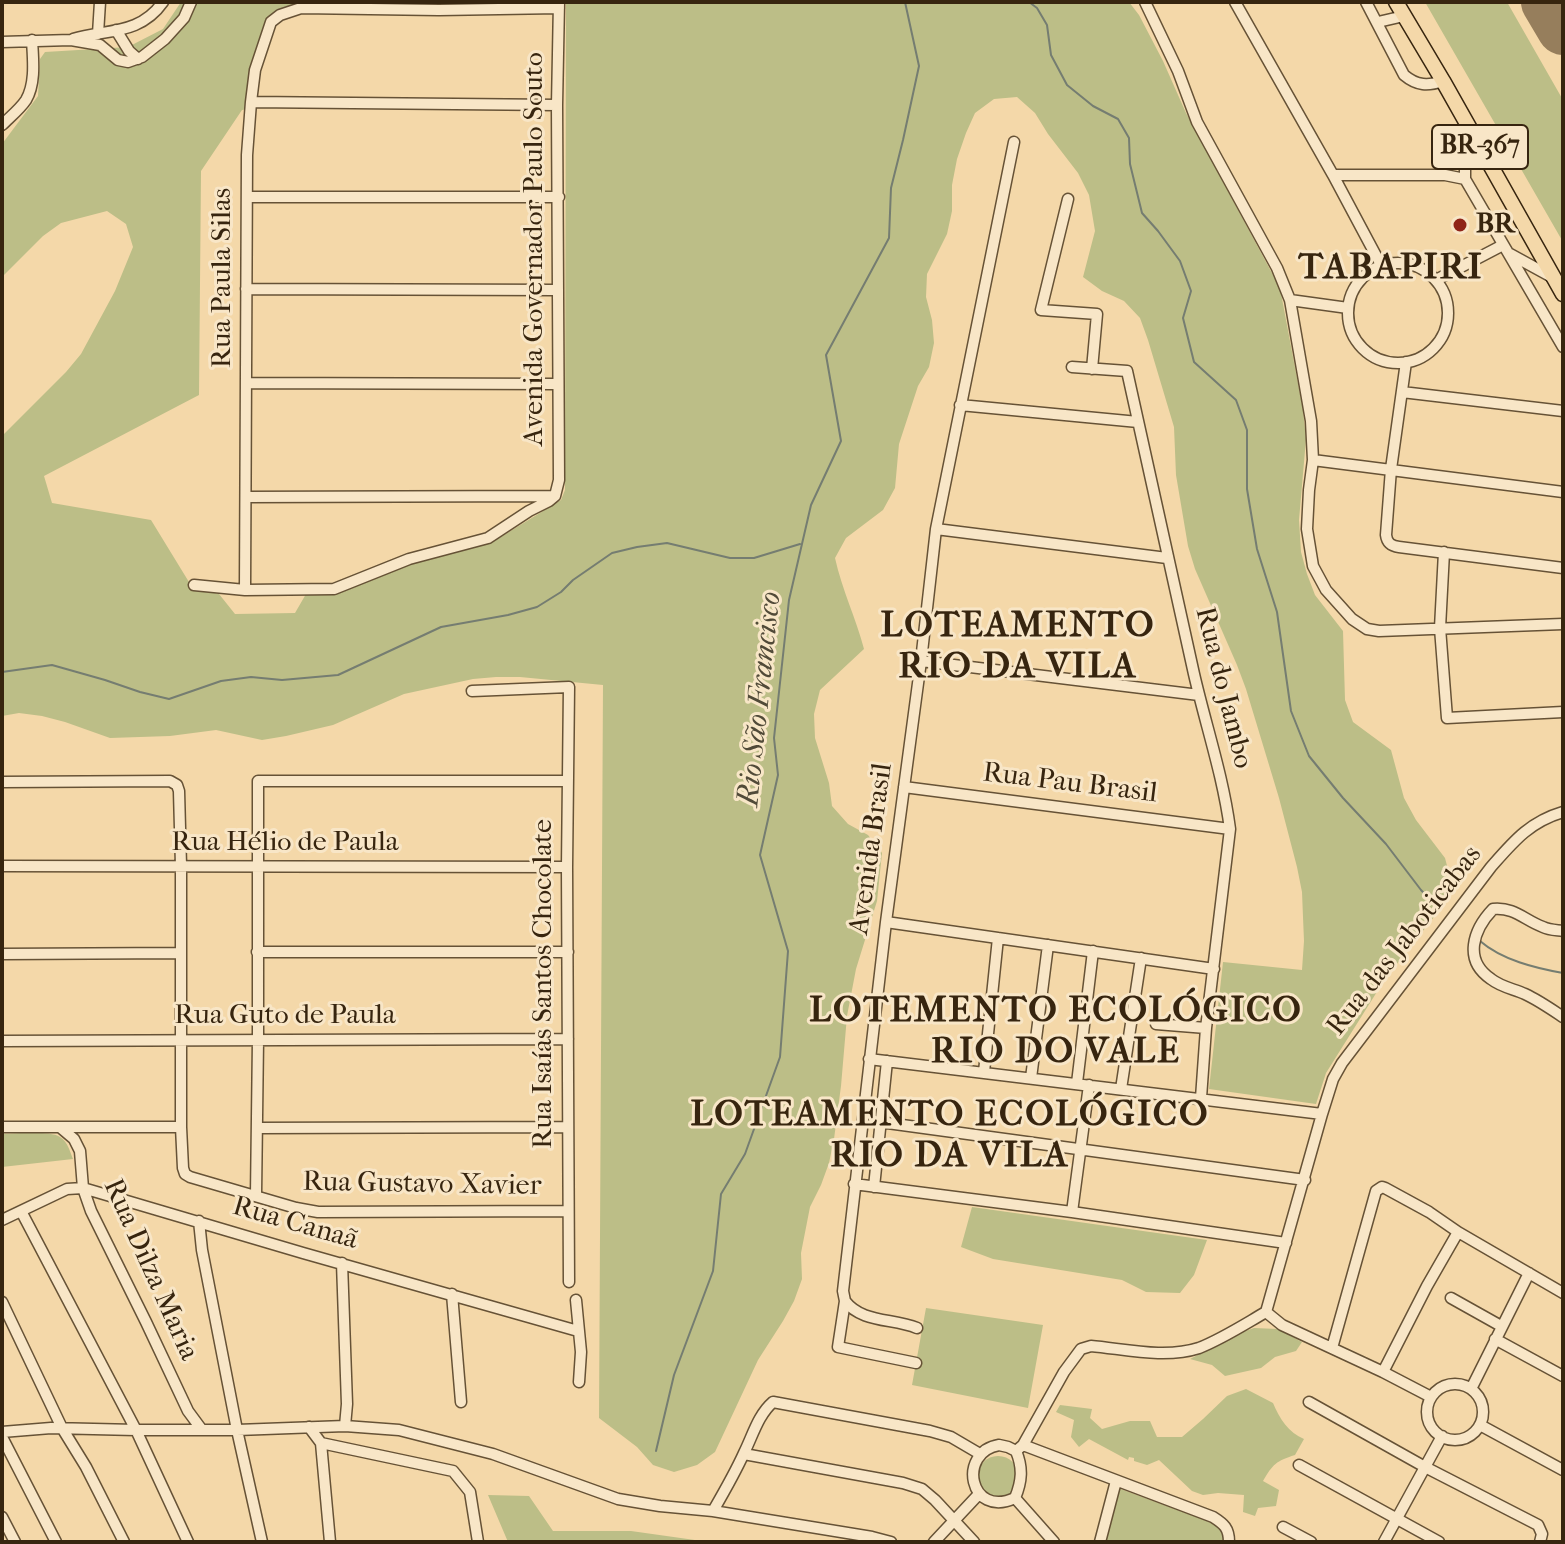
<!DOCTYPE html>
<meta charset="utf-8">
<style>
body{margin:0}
#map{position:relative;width:1565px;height:1544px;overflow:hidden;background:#f4d8a9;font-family:"IM FELL French Canon",serif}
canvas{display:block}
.frame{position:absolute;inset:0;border:4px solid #37250f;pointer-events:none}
</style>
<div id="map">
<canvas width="1565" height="1544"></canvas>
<div class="frame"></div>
</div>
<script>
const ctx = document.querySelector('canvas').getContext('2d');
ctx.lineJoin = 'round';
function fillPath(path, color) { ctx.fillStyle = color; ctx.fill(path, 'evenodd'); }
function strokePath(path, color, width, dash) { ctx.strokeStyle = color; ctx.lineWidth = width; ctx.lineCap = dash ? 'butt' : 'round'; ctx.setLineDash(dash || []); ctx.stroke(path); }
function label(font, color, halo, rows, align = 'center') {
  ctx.font = font + ' "IM FELL French Canon",serif'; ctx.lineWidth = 6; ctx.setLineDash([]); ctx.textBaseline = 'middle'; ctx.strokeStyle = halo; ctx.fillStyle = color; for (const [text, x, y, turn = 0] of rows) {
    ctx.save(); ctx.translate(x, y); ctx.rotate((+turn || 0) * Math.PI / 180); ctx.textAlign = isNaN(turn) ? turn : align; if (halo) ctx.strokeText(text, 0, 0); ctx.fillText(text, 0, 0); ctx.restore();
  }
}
const green = new Path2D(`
 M 181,2 L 312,2 C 292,7 280,2 266,22 L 247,109 L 242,110 L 201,171 L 199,395 L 44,476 L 52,503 L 151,520 L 192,587 L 219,594 L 235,614 L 295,613 L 306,594 L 343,592 L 409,565 L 491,543 L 561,500 L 565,490 L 565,478 L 566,2 L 1129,2 L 1139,15 L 1163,61 L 1186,113 L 1280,288 L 1303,410 L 1306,439 L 1299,520 L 1301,552 L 1307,574 L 1315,595 L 1343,631 L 1345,700 L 1353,722 L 1391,750 L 1404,798 L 1416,820 L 1445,858 L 1451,881 L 1445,903 L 1385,979 L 1326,1073 L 1316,1104 L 1209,1089 L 1223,962 L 1302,970 L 1304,941 L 1303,917 L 1302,892 L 1297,867 L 1279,798 L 1246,689 L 1237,665 L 1195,569 L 1188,546 L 1176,475 L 1174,427 L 1148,340 L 1140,318 L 1124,301 L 1102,291 L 1083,277 L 1095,231 L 1089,195 L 1078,173 L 1048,134 L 1035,113 L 1017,97 L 994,99 L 975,113 L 966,133 L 957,159 L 952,185 L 952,211 L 947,234 L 927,274 L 926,297 L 932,320 L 934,343 L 929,367 L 918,386 L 899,444 L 895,488 L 883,510 L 846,538 L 835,558 C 842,590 856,618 864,649 L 820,690 L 814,714 L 815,738 L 829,783 L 832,806 L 848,824 L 868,835 L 882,853 L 877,901 L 856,969 L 847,1016 L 841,1086 L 834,1139 L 829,1163 L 821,1185 L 810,1207 L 801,1253 L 802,1279 L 794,1301 L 783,1321 L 758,1360 L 715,1452 L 697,1465 L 674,1472 L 653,1465 L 637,1447 L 599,1418 L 603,685 L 520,677 L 496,677 L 473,679 L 404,694 L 333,725 L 286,736 L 262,740 L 216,730 L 170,736 L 110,738 L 65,722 L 42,716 L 19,713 L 2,716 L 2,436 L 66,372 L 81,354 L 115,291 L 133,247 L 126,224 L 107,211 L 61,223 L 43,236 L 2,277 L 2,186 L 4,183 L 2,175 L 2,144 L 38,96 L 40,59 L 45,52 L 128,47 L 163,29 Z
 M 1425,2 L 1507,2 L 1563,100 L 1563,242 Z
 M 2,1134 C 16,1134 48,1130 60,1137 C 68,1142 70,1152 73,1159 L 2,1167 Z
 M 972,1207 L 1207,1240 L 1194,1275 L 1180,1293 L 1146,1292 L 1122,1280 L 993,1259 L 961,1247 Z
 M 926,1308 L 1043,1325 L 1028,1408 L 912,1385 Z
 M 1254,1328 L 1278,1329 L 1302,1342 L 1296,1351 L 1275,1357 L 1261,1368 L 1225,1376 L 1212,1365 L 1190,1359 L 1240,1333 Z
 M 1246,1389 L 1273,1403 C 1279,1418 1289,1433 1304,1439 L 1295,1455 C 1276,1461 1273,1464 1263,1481 L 1279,1490 L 1276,1506 L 1258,1508 L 1255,1516 L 1243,1512 L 1244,1495 L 1218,1493 L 1203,1495 L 1192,1491 L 1159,1460 L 1147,1465 L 1134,1461 L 1134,1458 L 1129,1457 L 1128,1460 L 1089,1439 L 1079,1447 L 1071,1437 L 1074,1420 L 1056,1412 L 1060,1405 L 1092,1409 L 1090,1418 L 1102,1429 L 1130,1421 L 1150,1421 L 1157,1437 L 1182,1437 L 1203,1419 L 1227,1396 Z
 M977 1477a21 21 0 1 1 42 0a21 21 0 1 1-42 0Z
 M 1118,1488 L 1218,1525 L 1224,1535 L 1223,1542 L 1105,1542 Z
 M 488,1495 L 529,1496 L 553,1531 L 631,1531 L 709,1542 L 508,1542 Z`);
const stream = new Path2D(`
 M 1029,2 L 1037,8 L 1047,25 L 1051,55 L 1067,85 L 1093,106 L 1118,119 L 1129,138 L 1130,164 L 1142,213 L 1158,231 L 1180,261 L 1191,291 L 1183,318 L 1194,362 L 1236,400 L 1247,430 L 1247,489 L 1257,549 L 1277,612 L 1291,711 L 1309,756 L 1343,798 L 1386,844 L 1421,890 L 1435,905
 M 2,672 L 52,665 L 105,680 L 140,692 L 169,699 L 221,681 L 251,677 L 282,680 L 338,675 L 441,627 L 508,615 L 537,607 L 561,592 L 573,580 L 612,553 L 637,547 L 667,543 L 730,558 L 754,558 L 800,544
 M 1480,941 C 1502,960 1535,968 1563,973
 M 656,1451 L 674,1375 L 713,1271 L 721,1194 L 745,1154 L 780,1057 L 788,951 L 760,855 L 778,775 L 774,738 L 789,600 L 811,505 L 841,441 L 826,355 L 889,238 L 891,188 L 903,140 L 919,66 L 905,2`);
const taxiway = new Path2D(`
 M 1557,20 L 1563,25`);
const runway = new Path2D(`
 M 1547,2 L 1563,29`);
const minor = new Path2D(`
 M 1145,2 L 1178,71 L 1197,122 L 1277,268 L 1290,300 L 1311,421 L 1313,460 L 1309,490 L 1307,529 L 1313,566 L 1326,590 L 1352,619 L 1367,629 L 1379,631 L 1563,624
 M 1235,2 L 1333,175 L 1381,265
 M 1366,2 L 1404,75 C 1417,86 1428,86 1443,81
 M 1378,22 L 1404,16
 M 116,30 L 129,51 L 138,59
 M 98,34 L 100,2
 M 73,39 C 107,29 140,35 163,2
 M 2,42 L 71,40 L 100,45 L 118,60 L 128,62 L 142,57 L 165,39 L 184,18 L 191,2
 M 251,102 L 557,105
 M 1465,123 L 1465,179 L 1563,347
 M 2,125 C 10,117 20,109 26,100 C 36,83 33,59 32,40
 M 1333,175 L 1445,175 L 1465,179
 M 248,197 L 559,197
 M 1068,199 L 1041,310 L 1097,314 L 1092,369
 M 1510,254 L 1552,277
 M1348 313a50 50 0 1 1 100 0a50 50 0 1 1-100 0Z
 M 1436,280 L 1503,245
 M 246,289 L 558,290
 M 1290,300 L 1348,308
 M 1406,362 L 1391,469 L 1386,535 C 1387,543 1391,546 1399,547 L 1563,568
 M 1072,367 L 1127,371 C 1149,472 1171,573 1194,674 C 1206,726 1223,776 1230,829 L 1206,1028 L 1201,1098
 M 246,383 L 558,384
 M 1402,392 L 1563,411
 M 960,405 L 1138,422
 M 1313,460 L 1563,492
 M 555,496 L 559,480 L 557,105 L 559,2
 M 246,497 L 555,496
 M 936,529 L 1167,558
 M 1444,552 L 1440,628 L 1447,718 L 1563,712
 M 194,585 L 245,590 L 334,589 L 409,559 L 488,538 L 529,511 L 549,501 L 555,496
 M 245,590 L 247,155 L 251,102 L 255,70 L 271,22 L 280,15 L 301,8 L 439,10 L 559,8
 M 921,661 L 1199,695
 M 472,691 L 569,687 L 567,867 L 569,1282
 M 2,782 L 170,781 L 177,785 L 179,791 L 181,866 L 181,1127 L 183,1168 L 185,1174 L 190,1177 L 296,1208 L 318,1212 L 568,1211
 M 904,787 L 1230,829
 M 2,866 L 567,867
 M 886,922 L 1214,969
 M 1563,931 C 1556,930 1549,930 1543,927 C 1524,920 1515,907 1493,909 C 1473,930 1463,960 1491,979 C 1501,987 1514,989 1525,994 C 1538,1000 1551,1009 1563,1017
 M 257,952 L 568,952
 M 2,954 L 181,953
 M 1156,1024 L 1206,1028
 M 2,1041 L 568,1039
 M 869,1059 L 1322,1114
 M 984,1072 L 998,938
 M 1031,1078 L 1048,945
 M 1077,1083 L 1093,951
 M 1121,1089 L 1141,958
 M 880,1122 L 1305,1180
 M 2,1127 L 181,1127
 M 61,1128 L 74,1139 L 80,1151 L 83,1188 L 91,1211 L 146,1322 L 188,1411 L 202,1430
 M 258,1128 L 568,1127
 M 854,1184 L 1072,1212 L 1286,1243
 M 874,1187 L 887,1061
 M 256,1195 L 258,1040 L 258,781 L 568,781
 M 21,1211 L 136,1430 L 188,1542
 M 1072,1212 L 1089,1085
 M 2,1220 L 67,1189 L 83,1188 L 303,1253 L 578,1331
 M 199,1221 L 202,1250 L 237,1430 L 262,1542
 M 1458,1232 L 1563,1293
 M 342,1263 L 347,1404 L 345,1426
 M 452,1294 L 461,1402
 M 1451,1298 L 1501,1326
 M 576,1300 L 581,1352 L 579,1382
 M 845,1301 C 862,1323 892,1318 917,1328
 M 2,1302 L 62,1428 L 86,1467 L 124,1542
 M 1266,1312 L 1322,1114 L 1333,1079 L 1342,1063 L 1491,867 C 1513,842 1529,822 1563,812
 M 1266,1312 L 1282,1325 L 1383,1372 L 1431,1397
 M 1495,1339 L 1563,1376
 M 1332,1348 L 1376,1191 L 1382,1187 L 1385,1188 L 1429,1212 L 1458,1232 L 1427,1286 L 1383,1372
 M 916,1363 L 838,1347 L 845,1301 L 843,1291 L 886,922 L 921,661 L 936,529 L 1014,142
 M1427 1412a28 28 0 1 1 56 0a28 28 0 1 1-56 0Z
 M 1471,1389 L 1529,1273
 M 1309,1402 L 1425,1467 L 1538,1525 L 1542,1534 L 1540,1542
 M 1480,1425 L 1563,1470
 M 309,1427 L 321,1443 L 453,1471 L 470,1492 L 478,1542
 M 2,1432 L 51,1428 L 136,1430 L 237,1430 L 345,1426 L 399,1430 L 493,1454 L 618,1499 L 660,1506 L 713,1511 L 872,1537 L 891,1542
 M 2,1437 L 56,1542
 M 321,1443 L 330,1542
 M 999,1445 L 1008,1447 L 1016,1451 C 1023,1468 1022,1481 1015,1498 C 969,1519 957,1452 999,1445 Z
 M 1023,1445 L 1213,1517 C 1224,1524 1229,1528 1229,1542
 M 1016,1451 L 1023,1445 L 1064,1372 L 1081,1349 L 1091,1346 C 1125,1349 1165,1359 1199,1348 C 1222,1339 1245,1324 1266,1312
 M 744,1454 L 903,1483 L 922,1489 L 935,1500 L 974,1542
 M 1299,1465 L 1439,1542
 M 1015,1498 L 1054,1542
 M 713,1511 C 724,1492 735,1473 744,1453 C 753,1435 758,1415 773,1402 L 930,1431 L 951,1437 L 980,1454
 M 2,1517 L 15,1542
 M 1283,1527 L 1311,1542
 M 934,1542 L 979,1494
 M 1100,1542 L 1116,1481
 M 1384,1542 L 1442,1436`);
const major = new Path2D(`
 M 1396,2 L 1443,81 L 1563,294`);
const markers = [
 [1460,225,8,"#8f2418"]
];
const shields = [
 [1480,147,96]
];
const shieldNames = [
 ["BR-367",1480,147]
];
const poiNames = [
 ["BR",1476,225]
];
const streetNames = [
 ["Avenida Governador Paulo Souto",535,249,-90],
 ["Rua Paula Silas",223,278,-90],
 ["Rua do Jambo",1223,688,76],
 ["Rua Pau Brasil",1070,784,7],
 ["Rua Hélio de Paula",285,843],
 ["Avenida Brasil",872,849,-82],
 ["Rua das Jaboticabas",1405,941,-52],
 ["Rua Isaías Santos Chocolate",544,984,-90],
 ["Rua Guto de Paula",285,1016],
 ["Rua Gustavo Xavier",422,1185,1],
 ["Rua Canaã",295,1224,16],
 ["Rua Dilza Maria",150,1270,66]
];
const waterNames = [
 ["Rio São Francisco",761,699,-84]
];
const districtNames = [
 ["TABAPIRI",1391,269],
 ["LOTEAMENTO",1018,627],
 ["RIO DA VILA",1018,668],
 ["LOTEMENTO ECOLÓGICO",1056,1012],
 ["RIO DO VALE",1056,1053],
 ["LOTEAMENTO ECOLÓGICO",950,1116],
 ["RIO DA VILA",950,1157]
];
fillPath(green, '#bcbe87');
strokePath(stream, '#757d71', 2);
strokePath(taxiway, '#967e5c', 22);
strokePath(runway, '#967e5c', 52);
strokePath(minor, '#665236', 13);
strokePath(major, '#37250f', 17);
strokePath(minor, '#f8e6c7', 10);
strokePath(major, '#f4d8a9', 14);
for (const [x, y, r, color] of markers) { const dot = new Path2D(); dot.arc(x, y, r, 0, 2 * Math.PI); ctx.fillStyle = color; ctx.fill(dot); strokePath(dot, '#f8e6c7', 3); }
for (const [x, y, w] of shields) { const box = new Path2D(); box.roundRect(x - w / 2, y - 22, w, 44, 6); ctx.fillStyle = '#f8e6c7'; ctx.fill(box); strokePath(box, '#37250f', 2); }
label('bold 26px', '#37250f', null, shieldNames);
label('bold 28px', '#37250f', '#f8e6c7', poiNames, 'left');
label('28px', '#37250f', '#f8e6c7', streetNames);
label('italic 30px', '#514a38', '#f8e6c7', waterNames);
ctx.letterSpacing = '2px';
label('bold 36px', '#37250f', '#f8e6c7', districtNames);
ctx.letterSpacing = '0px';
</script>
